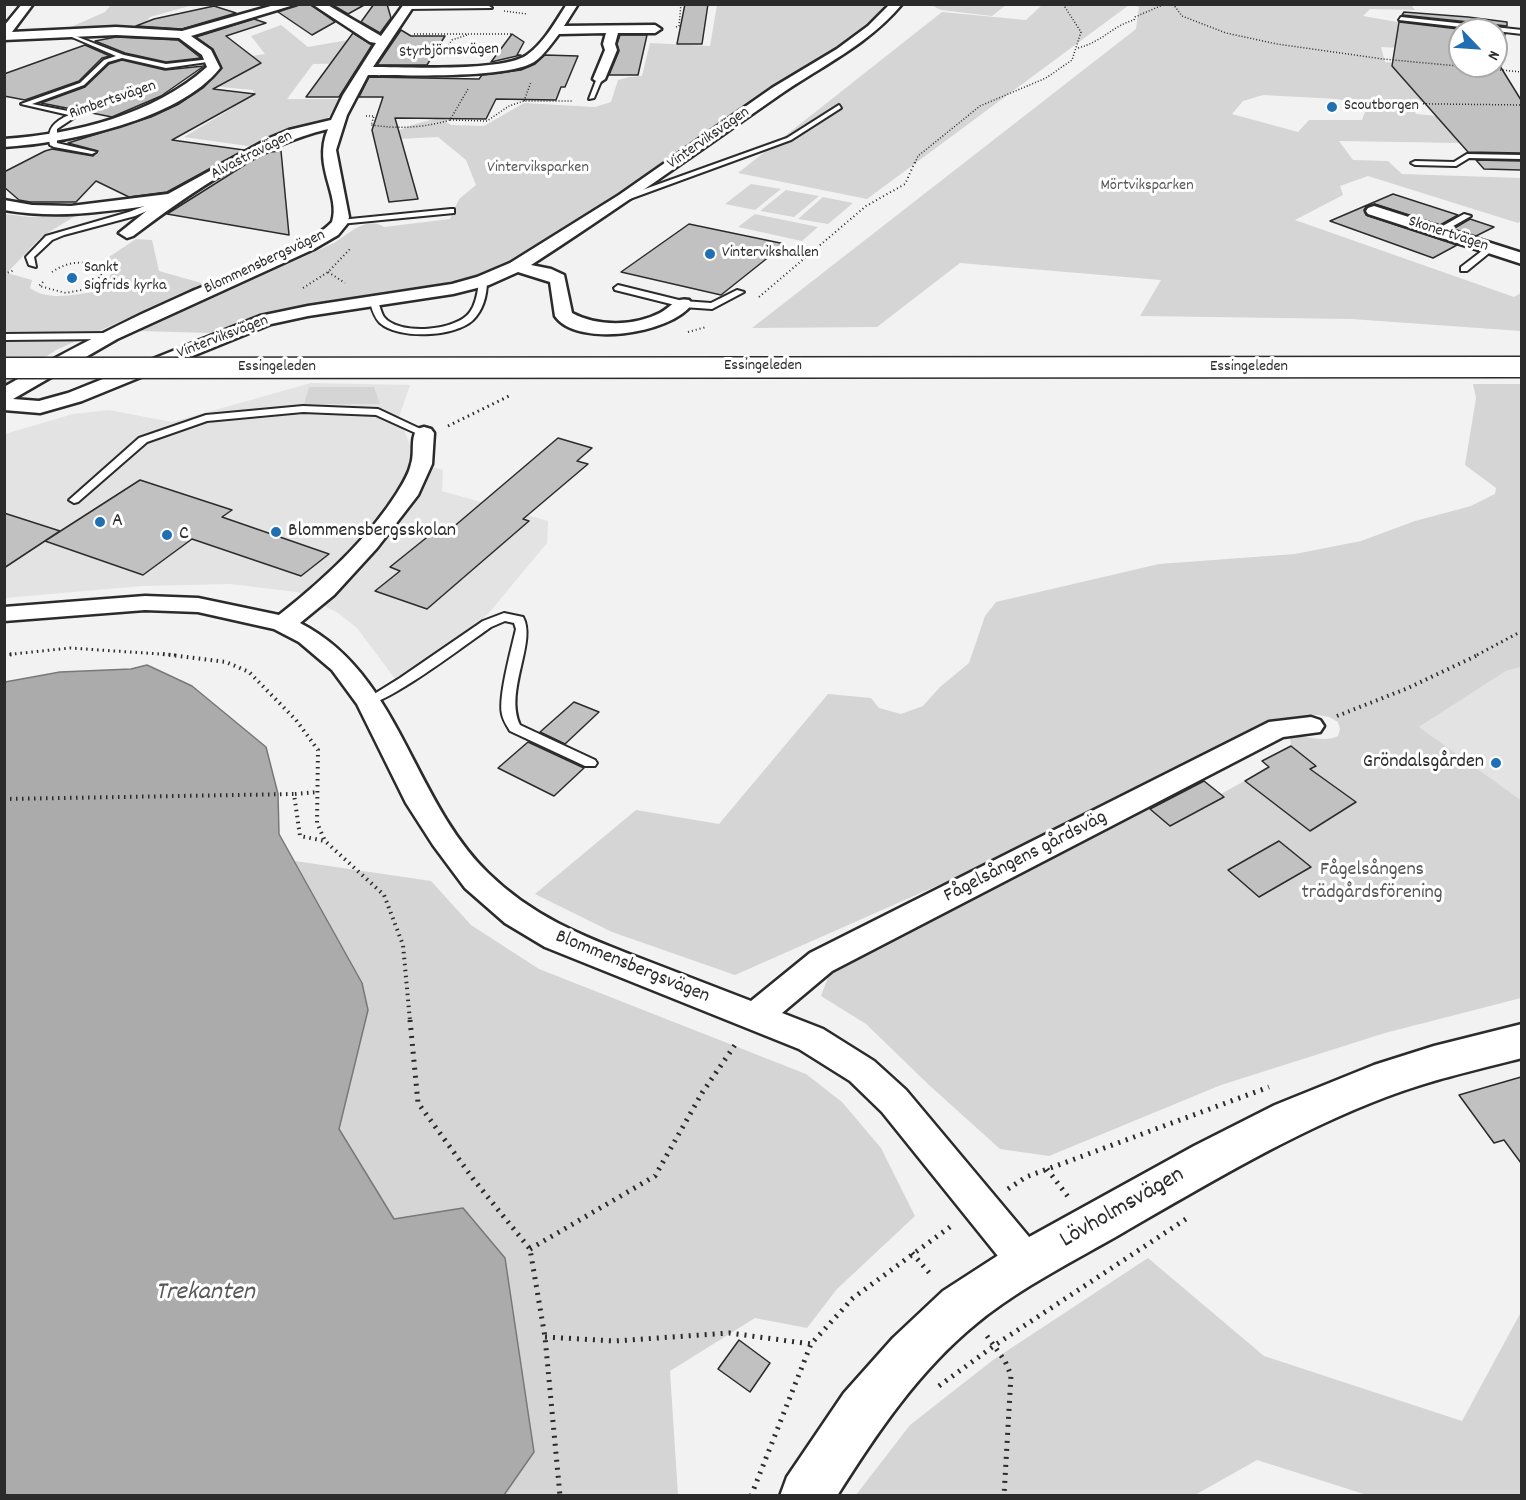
<!DOCTYPE html>
<meta charset="utf-8">
<style>
body{margin:0}
#map{position:relative;width:1526px;height:1500px;overflow:hidden;background:#f2f2f2;font-family:Dekko,sans-serif}
canvas{display:block}
.frame{position:absolute;inset:0;border:6px solid #2b2b2b;pointer-events:none}
.north{position:absolute;left:1448px;top:18px;width:60px;height:60px;box-sizing:border-box;background:#fff;border:2px solid #aaa;border-radius:50%;rotate:115deg;font-size:16px;font-weight:700;line-height:24px;text-align:center;color:#2b2b2b}
.north::after{content:'';display:block;margin:auto;width:21px;height:27px;background:#1f6fb2;clip-path:polygon(50% 0,100% 100%,50% 72%,0 100%)}
</style>
<div id="map">
<canvas width="1526" height="1500"></canvas>
<div class="frame"></div>
<div class="north">N</div>
</div>
<script>
const ctx = document.querySelector('canvas').getContext('2d');
ctx.lineJoin = 'round';
function fillPath(path, color) { ctx.fillStyle = color; ctx.fill(path, 'evenodd'); }
function strokePath(path, color, width, dash) { ctx.strokeStyle = color; ctx.lineWidth = width; ctx.lineCap = dash ? 'butt' : 'round'; ctx.setLineDash(dash || []); ctx.stroke(path); }
function label(font, color, halo, rows, align = 'center') {
  ctx.font = font + ' Dekko,sans-serif'; ctx.lineWidth = 6; ctx.setLineDash([]); ctx.textBaseline = 'middle'; ctx.strokeStyle = halo; ctx.fillStyle = color; for (const [text, x, y, turn = 0] of rows) {
    ctx.save(); ctx.translate(x, y); ctx.rotate((+turn || 0) * Math.PI / 180); ctx.textAlign = isNaN(turn) ? turn : align; if (halo) ctx.strokeText(text, 0, 0); ctx.fillText(text, 0, 0); ctx.restore();
  }
}
const built = new Path2D(`
 M 311,383 L 410,385 L 399,417 L 417,463 L 443,470 L 442,491 L 548,521 L 547,543 L 488,614 L 399,684 L 357,628 L 338,613 L 297,592 L 230,584 L 142,586 L 5,598 L 5,434 L 73,414 L 109,410 L 172,422 Z
 M 1521,667 L 1521,800 L 1419,727 L 1506,671 Z`);
const green = new Path2D(`
 M 111,5 L 193,5 L 150,17 L 137,31 L 62,31 L 105,12 Z
 M 717,5 L 888,5 L 848,39 L 659,168 L 510,264 L 463,281 L 298,308 L 253,318 L 210,333 L 139,331 L 334,243 C 348,234 367,215 384,227 L 450,219 L 459,199 L 476,185 L 466,160 L 438,137 L 398,139 L 385,136 L 412,125 L 445,116 L 446,122 L 451,125 L 484,126 L 524,103 L 595,107 L 611,102 L 618,80 L 629,77 L 642,76 L 650,43 L 710,46 Z
 M 931,5 L 1006,5 L 992,16 L 941,10 Z
 M 1042,5 L 1129,5 L 867,199 L 738,173 L 942,12 L 1026,20 Z
 M 1131,5 L 1411,5 L 1415,10 L 1370,9 L 1363,16 L 1460,33 L 1460,51 L 1381,47 L 1385,62 L 1464,71 L 1482,100 L 1411,102 L 1416,114 L 1498,122 L 1521,144 L 1339,141 L 1353,160 L 1388,161 L 1402,174 L 1521,178 L 1521,221 L 1518,223 L 1368,176 L 1340,186 L 1343,195 L 1295,220 L 1514,297 L 1521,293 L 1521,331 L 1351,319 L 1140,316 L 1161,280 L 960,263 L 877,327 L 752,328 L 1136,29 L 1139,7 ZM 1263,95 L 1336,99 L 1368,104 L 1362,120 L 1309,120 L 1298,132 L 1232,114 L 1243,101 Z
 M 281,25 L 308,47 L 360,38 L 371,48 L 362,63 L 313,64 L 287,99 L 340,99 L 328,118 L 255,147 L 184,137 L 254,95 L 253,90 L 201,85 L 223,68 L 220,61 L 265,54 L 251,36 Z
 M 751,184 L 781,189 L 755,210 L 725,204 Z
 M 786,190 L 819,196 L 794,217 L 760,211 Z
 M 823,197 L 853,203 L 828,224 L 798,219 Z
 M 5,214 L 29,217 L 77,215 L 41,237 L 7,273 L 32,280 L 30,288 C 49,302 77,294 100,291 L 116,267 L 106,259 L 136,239 L 152,240 L 159,271 L 205,284 L 56,350 L 5,384 Z
 M 755,214 L 818,227 L 802,241 L 738,227 Z
 M 1473,384 L 1521,384 L 1521,667 L 1506,671 L 1419,727 L 1521,800 L 1521,998 L 1385,1033 L 1221,1085 L 1049,1156 L 1000,1149 L 929,1085 L 866,1024 L 821,996 L 832,967 L 1201,778 L 1221,794 L 1264,770 L 1272,769 L 1262,761 L 1291,746 L 1290,738 C 1306,733 1321,744 1338,736 L 1340,729 L 1338,722 L 1329,717 L 1318,715 L 1274,719 L 1199,760 L 1036,842 L 735,975 L 612,932 L 535,894 L 636,810 L 719,824 L 828,694 L 871,698 L 879,708 L 901,714 L 923,706 L 940,687 L 969,663 L 985,616 L 996,602 L 1159,564 L 1295,554 L 1361,541 L 1415,521 L 1471,506 L 1495,494 L 1496,488 L 1465,465 L 1476,398 Z
 M 309,387 L 374,387 L 380,404 L 304,404 Z
 M 295,861 L 431,881 L 471,925 L 539,969 L 806,1074 L 842,1102 L 881,1148 L 915,1216 L 837,1289 L 807,1328 L 755,1318 L 670,1371 L 678,1495 L 504,1495 L 534,1452 L 463,1208 L 394,1219 L 339,1129 L 368,1010 Z
 M 1148,1258 L 1264,1356 L 1462,1421 L 1521,1312 L 1521,1495 L 1367,1495 L 1257,1460 L 1195,1495 L 856,1495 L 910,1425 L 993,1360 Z`);
const water = new Path2D(`
 M 147,665 L 192,686 L 266,747 L 278,794 L 279,834 L 362,983 L 368,1010 L 339,1129 L 394,1219 L 463,1208 L 505,1258 L 534,1452 L 504,1495 L 5,1495 L 5,682 L 60,672 L 131,669 Z`);
const building = new Path2D(`
 M 299,4 L 310,4 L 335,22 L 312,35 L 278,12 Z
 M 331,4 L 366,4 L 348,14 Z
 M 374,4 L 387,4 L 391,18 L 380,33 L 361,22 Z
 M 685,4 L 708,4 L 702,44 L 677,44 Z
 M 214,6 L 236,13 L 182,29 L 136,26 L 154,19 Z
 M 1404,12 L 1468,17 L 1507,22 L 1507,26 L 1402,15 Z
 M 254,19 L 266,23 L 226,36 L 261,63 L 213,89 L 255,94 L 172,140 L 244,150 L 167,192 L 129,197 L 96,181 L 76,202 L 30,202 L 19,200 L 4,187 L 4,172 L 45,151 L 52,149 L 93,156 L 98,151 L 68,143 L 151,117 L 179,104 L 203,88 L 222,68 L 213,49 L 196,37 Z
 M 1399,22 L 1467,30 L 1460,30 L 1460,66 L 1496,66 L 1496,33 L 1505,34 L 1500,66 L 1521,100 L 1521,153 L 1468,152 L 1392,66 Z
 M 401,30 L 411,36 L 445,36 L 427,65 L 377,65 Z
 M 353,33 L 372,45 L 339,97 L 306,97 Z
 M 512,34 L 524,42 L 517,55 L 521,55 L 491,62 Z
 M 620,35 L 647,35 L 638,75 L 609,75 L 619,51 L 617,44 Z
 M 116,37 L 178,40 L 201,58 L 166,62 L 125,53 L 95,41 Z
 M 85,45 L 110,56 L 102,58 L 79,81 L 25,100 L 4,96 L 4,74 Z
 M 545,55 L 578,56 L 565,87 L 561,87 L 556,100 L 496,99 L 486,119 L 395,118 L 418,199 L 389,202 L 372,130 L 383,97 L 359,97 L 369,77 L 479,79 L 482,75 L 521,70 L 535,64 Z
 M 122,60 L 165,70 L 204,66 L 161,96 L 112,117 L 41,103 L 85,87 L 109,64 Z
 M 281,151 L 289,235 L 167,214 L 251,161 L 270,152 Z
 M 1476,160 L 1521,161 L 1521,170 L 1484,169 Z
 M 1393,194 L 1458,215 L 1440,225 L 1375,204 L 1366,207 L 1364,210 L 1366,215 L 1457,245 L 1433,258 L 1330,221 Z
 M 1470,219 L 1494,227 L 1476,236 L 1453,229 Z
 M 689,224 L 785,244 L 721,295 L 621,272 Z
 M 558,438 L 592,448 L 577,461 L 588,464 L 523,519 L 529,521 L 427,609 L 375,591 L 400,571 L 390,567 L 441,526 L 451,529 Z
 M 140,480 L 232,510 L 222,517 L 329,554 L 301,576 L 192,539 L 143,575 L 45,541 Z
 M 4,513 L 60,531 L 4,568 Z
 M 574,702 L 599,712 L 565,744 L 540,732 Z
 M 528,742 L 584,768 L 554,796 L 498,768 Z
 M 1291,746 L 1316,766 L 1310,769 L 1356,802 L 1310,831 L 1245,781 L 1269,767 L 1262,761 Z
 M 1204,781 L 1224,797 L 1170,826 L 1150,809 Z
 M 1279,841 L 1311,867 L 1259,897 L 1228,870 Z
 M 1521,1077 L 1521,1163 L 1504,1140 L 1494,1143 L 1459,1095 Z
 M 739,1340 L 770,1363 L 750,1392 L 718,1369 Z`);
const pathFar4 = new Path2D(`
 M 1173,4 L 1182,16 L 1226,33 L 1277,44 L 1383,59 L 1522,72
 M 504,11 L 527,14
 M 676,27 L 679,26 L 681,4
 M 414,34 L 512,34
 M 1078,48 C 1104,41 1112,26 1134,20 L 1135,17 L 1165,4
 M 445,50 L 452,40 L 467,35
 M 524,101 L 531,82
 M 1357,103 L 1522,105
 M 366,116 L 374,116 L 371,125 C 399,129 423,128 450,120 L 468,89
 M 450,120 L 487,121 L 509,106 L 524,101 L 573,101
 M 915,163 L 918,156 L 980,106 L 1046,78 L 1072,60 L 1081,32 L 1063,4`);
const pathFar3 = new Path2D(`
 M 328,272 L 345,283
 M 4,274 L 15,270
 M 43,282 L 39,286 L 66,293 L 92,288 L 104,270 C 85,260 70,260 52,272
 M 303,288 L 328,272 L 350,249
 M 759,297 L 866,206 L 905,184 L 915,162
 M 688,332 L 706,327`);
const pathFar2 = new Path2D(`
 M 448,426 L 509,396
 M 4,655 L 70,648 L 175,655
 M 1477,655 L 1522,631`);
const pathFar1 = new Path2D(`
 M 163,654 L 226,662 L 249,672 L 296,720 L 318,750 L 317,823 L 325,841 L 384,895 L 403,945 L 410,1021
 M 4,655 L 14,654
 M 1337,716 L 1408,688 L 1480,654
 M 295,794 L 318,792
 M 4,799 L 294,794 L 300,836 L 325,841`);
const path = new Path2D(`
 M 410,1020 L 418,1103 L 474,1180 L 530,1249 L 545,1337 L 560,1496
 M 1047,1169 L 1069,1198
 M 1008,1189 L 1026,1177 L 1269,1087
 M 530,1249 L 655,1176 L 702,1093 L 737,1042
 M 912,1253 L 933,1277
 M 987,1336 L 1005,1361 L 1011,1375 L 1004,1496
 M 545,1337 L 615,1341 L 729,1333 L 811,1344
 M 939,1386 L 995,1345 L 1189,1217
 M 751,1496 L 811,1344 L 853,1298 L 954,1224`);
const service = new Path2D(`
 M 408,6 L 489,6 L 492,8 L 406,9 Z
 M 1401,17 L 1522,30 L 1522,34 L 1399,20 Z
 M 65,32 L 124,55 L 166,64 L 211,59 L 214,61 L 166,68 L 122,58 L 108,62 L 84,85 L 32,104 L 78,113 L 78,115 L 57,129 L 57,143 L 96,152 L 92,154 L 54,147 L 50,145 C 46,129 55,121 69,115 L 21,104 L 80,83 L 104,60 L 116,56 L 65,34 Z
 M 597,78 L 602,79 L 594,98 L 589,99 Z
 M 839,105 L 841,108 L 791,140 L 627,200 L 620,198 L 787,138 Z
 M 1467,154 L 1522,155 L 1522,159 L 1469,158 L 1456,166 L 1415,165 L 1411,163 L 1415,161 L 1454,162 Z
 M 168,197 L 175,199 L 135,216 L 64,235 L 52,240 L 34,257 L 36,267 L 29,265 L 26,257 L 46,236 L 129,212 Z
 M 451,209 L 454,209 L 454,213 L 340,224 L 336,222 L 340,220 Z
 M 1464,214 L 1471,216 L 1439,234 L 1432,232 Z
 M 1487,247 L 1494,249 L 1467,271 L 1461,271 L 1461,267 Z
 M 483,278 L 487,281 C 487,295 483,310 473,320 C 455,337 399,340 380,323 C 374,317 372,309 370,302 L 377,300 C 380,305 381,313 384,317 C 399,336 457,331 470,312 C 476,304 478,291 479,281 Z
 M 618,285 L 683,301 L 711,303 L 737,290 L 744,292 L 712,309 L 683,307 L 615,290 L 614,288 Z
 M 4,334 L 109,333 L 114,336 L 109,339 L 4,340 Z
 M 303,406 L 378,409 L 429,433 L 424,436 L 420,435 L 376,415 L 303,412 L 207,421 L 147,442 L 78,502 L 74,503 L 69,500 L 139,438 L 206,415 Z
 M 504,613 L 523,617 C 537,642 504,691 520,725 L 595,760 L 597,763 L 595,766 L 585,766 L 510,731 C 507,726 503,720 502,714 C 498,697 512,647 516,629 L 514,623 L 505,621 L 491,627 C 472,640 382,709 364,704 L 363,701 L 400,678 L 483,621 Z`);
const minor = new Path2D(`
 M 22,4 L 33,4 L 12,32 L 116,27 L 182,31 L 278,4 L 297,4 L 191,36 L 211,50 L 220,68 C 179,120 67,143 4,147 L 4,139 C 75,134 153,115 207,67 L 202,55 L 179,38 L 116,35 L 4,40 L 4,26 Z
 M 312,4 L 326,4 L 381,36 L 404,4 L 415,4 L 373,67 C 405,67 503,72 527,55 C 544,43 556,21 567,4 L 578,4 L 564,26 L 655,25 L 661,29 L 655,33 L 618,33 L 615,44 L 617,50 L 605,79 L 599,83 L 593,79 L 605,50 L 603,44 L 606,33 L 559,34 C 552,43 544,55 534,62 C 506,79 404,75 368,75 L 347,115 L 336,150 L 349,217 L 347,224 L 338,235 L 314,249 L 117,339 L 13,399 L 39,401 L 68,393 L 260,316 L 308,306 L 452,284 L 477,277 L 510,263 L 619,195 L 772,88 L 837,49 L 868,26 L 890,4 L 902,4 C 868,45 821,66 778,96 C 696,153 615,211 531,265 L 551,269 L 564,275 L 572,313 C 598,327 635,326 660,313 C 671,307 676,297 689,300 L 692,304 C 671,334 577,348 555,316 L 550,282 L 518,272 L 489,285 L 453,294 L 308,316 L 271,324 L 82,401 L 40,413 L 4,410 L 4,387 C 64,352 124,321 188,293 C 226,276 304,251 332,222 C 341,195 312,167 328,129 C 257,146 190,193 133,236 L 127,238 L 119,233 L 154,205 C 102,212 57,219 4,210 L 4,200 L 32,205 L 71,206 L 168,194 L 270,138 L 289,130 L 331,120 L 343,95 L 376,43 L 370,42 Z
 M 1374,206 L 1522,253 L 1522,264 L 1368,214 L 1366,211 L 1368,208 Z
 M 424,427 L 431,429 L 434,433 L 432,464 L 418,495 L 377,548 L 334,595 L 300,623 C 400,674 411,798 488,873 C 532,916 580,935 637,957 C 675,972 713,986 751,1001 L 810,953 L 1269,722 L 1311,717 L 1320,720 L 1324,726 L 1320,732 L 1283,737 L 832,971 L 782,1013 L 823,1029 L 874,1061 L 906,1090 L 1040,1250 L 1046,1263 L 1040,1276 L 1027,1281 L 1014,1276 L 882,1112 L 850,1081 L 799,1049 L 545,947 L 505,923 L 465,888 L 433,845 L 406,803 L 357,704 L 332,670 L 299,642 L 274,629 L 198,612 L 145,610 L 4,621 L 4,607 L 145,596 L 198,598 L 279,615 C 321,582 368,539 397,493 C 402,485 409,474 411,464 C 415,453 410,439 417,429 Z`);
const tertiary = new Path2D(`
 M 1522,1024 L 1522,1058 C 1476,1070 1430,1080 1386,1097 C 1294,1132 1209,1183 1124,1232 C 1074,1261 1021,1287 977,1323 C 919,1370 876,1434 837,1496 L 780,1496 L 787,1477 L 844,1393 L 893,1338 L 943,1291 L 1011,1247 L 1194,1146 L 1275,1105 L 1374,1065 L 1434,1046 Z`);
const motorwayBridge = new Path2D(`
 M 4,368 L 1522,367`);
const markers = [
 [1332,107,6,"#1f6fb2"],
 [710,254,6,"#1f6fb2"],
 [72,278,6,"#1f6fb2"],
 [100,522,6,"#1f6fb2"],
 [276,532,6,"#1f6fb2"],
 [167,535,6,"#1f6fb2"],
 [1496,763,6,"#1f6fb2"]
];
const farStreetnames = [
 ["Styrbjörnsvägen",449,52,-2],
 ["Rimbertsvägen",113,101,-19],
 ["Vinterviksvägen",709,139,-35],
 ["Alvastravägen",252,156,-27],
 ["Skonertvägen",1448,235,18],
 ["Blommensbergsvägen",265,263,-25],
 ["Vinterviksvägen",223,338,-21],
 ["Essingeleden",763,367],
 ["Essingeleden",277,368],
 ["Essingeleden",1249,368]
];
const farPoinames = [
 ["Scoutborgen",1344,107],
 ["Vintervikshallen",722,254],
 ["Sankt",84,269],
 ["Sigfrids kyrka",84,287]
];
const farParknames = [
 ["Vinterviksparken",538,169],
 ["Mörtviksparken",1147,187]
];
const poiNames = [
 ["A",112,522],
 ["Blommensbergsskolan",288,532],
 ["C",179,535],
 ["Gröndalsgården",1484,763,"right"]
];
const streetNames = [
 ["Fågelsångens gårdsväg",1026,858,-27],
 ["Blommensbergsvägen",632,968,22]
];
const parkNames = [
 ["Fågelsångens",1372,871],
 ["trädgårdsförening",1372,894]
];
const nearStreetnames = [
 ["Lövholmsvägen",1123,1209,-30]
];
const nearWaternames = [
 ["Trekanten",205,1294]
];
fillPath(built, '#e3e3e3');
fillPath(green, '#d5d5d5');
fillPath(water, '#ababab');
strokePath(water, '#787878', 1.5);
fillPath(building, '#c1c1c1');
strokePath(building, '#2b2b2b', 1.5);
strokePath(service, '#2b2b2b', 4);
strokePath(minor, '#2b2b2b', 5);
strokePath(tertiary, '#2b2b2b', 5);
strokePath(pathFar4, '#2b2b2b', 1.5, [1, 2]);
strokePath(pathFar3, '#2b2b2b', 2, [1, 3]);
strokePath(pathFar2, '#2b2b2b', 3, [1.5, 4]);
strokePath(pathFar1, '#2b2b2b', 4, [1.5, 4.5]);
strokePath(path, '#2b2b2b', 5, [2, 6]);
fillPath(service, '#fff');
fillPath(minor, '#fff');
fillPath(tertiary, '#fff');
strokePath(motorwayBridge, '#2b2b2b', 23, []);
strokePath(motorwayBridge, '#fff', 20);
for (const [x, y, r, color] of markers) { const dot = new Path2D(); dot.arc(x, y, r, 0, 2 * Math.PI); ctx.fillStyle = color; ctx.fill(dot); strokePath(dot, '#fff', 2); }
label('16px', '#2b2b2b', '#fff', farStreetnames);
label('16px', '#2b2b2b', '#fff', farPoinames, 'left');
label('16px', '#565656', '#fff', farParknames);
label('20px', '#2b2b2b', '#fff', poiNames, 'left');
label('20px', '#2b2b2b', '#fff', streetNames);
label('20px', '#565656', '#fff', parkNames);
label('24px', '#2b2b2b', '#fff', nearStreetnames);
label('italic 26px', '#585858', '#fff', nearWaternames);
</script>
